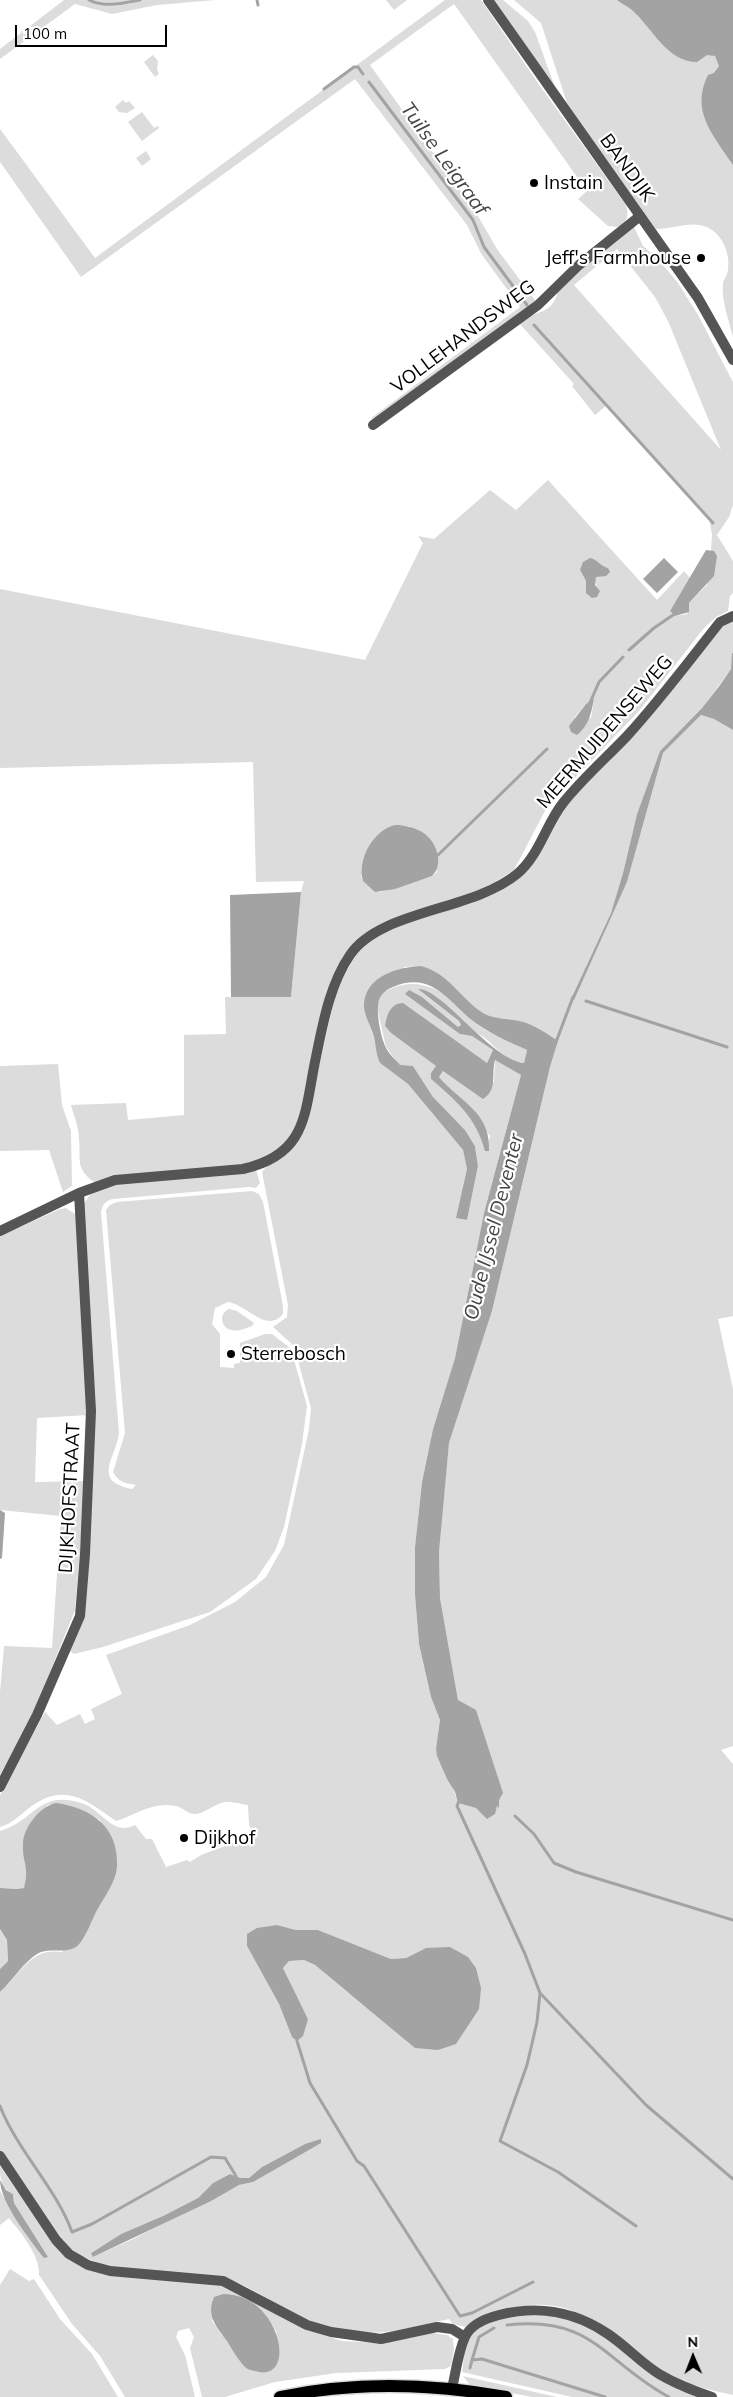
<!DOCTYPE html>
<style>
body{margin:0}
#map{position:relative;width:733px;height:2397px;overflow:hidden;background:#fff;font-family:Mulish,sans-serif}
canvas{display:block}
.north{position:absolute;left:668px;top:2332px;width:50px;height:50px;-webkit-text-stroke:4px #fff;paint-order:stroke;rotate:359deg;font-size:14px;font-weight:700;line-height:20px;text-align:center;color:#000}
.north::after{content:'';display:block;margin:auto;width:18px;height:22px;background:#000;clip-path:polygon(50% 0,100% 100%,50% 72%,0 100%)}
.scale{position:absolute;left:15px;top:25px;width:152px;height:22px;box-sizing:border-box;border:2px solid #000;border-top:0;padding-left:6px;font-size:15px;line-height:18px;white-space:nowrap;color:#000;-webkit-text-stroke:4px #fff;paint-order:stroke}
</style>
<div id="map">
<canvas width="733" height="2397"></canvas>
<div class="north">N</div>
<div class="scale">100 m</div>
</div>
<script>
const ctx = document.querySelector('canvas').getContext('2d');
ctx.lineJoin = 'round';
function fillPath(path, color) { ctx.fillStyle = color; ctx.fill(path, 'evenodd'); }
function strokePath(path, color, width, dash) { ctx.strokeStyle = color; ctx.lineWidth = width; ctx.lineCap = dash ? 'butt' : 'round'; ctx.setLineDash(dash || []); ctx.stroke(path); }
function label(font, color, halo, rows, align = 'center') {
  ctx.font = font + ' Mulish,sans-serif'; ctx.lineWidth = 4.5; ctx.setLineDash([]); ctx.textBaseline = 'middle'; ctx.strokeStyle = halo; ctx.fillStyle = color; for (const [text, x, y, turn = 0] of rows) {
    ctx.save(); ctx.translate(x, y); ctx.rotate((+turn || 0) * Math.PI / 180); ctx.textAlign = isNaN(turn) ? turn : align; if (halo) ctx.strokeText(text, 0, 0); ctx.fillText(text, 0, 0); ctx.restore();
  }
}
const green = new Path2D(`
 M 64,0 L 215,0 L 157,5 L 112,14 L 75,4 L 0,59 L 0,49 Z
 M 386,0 L 407,0 L 394,10 Z
 M 445,0 L 481,0 L 540,86 L 626,205 C 629,215 628,222 618,227 L 608,226 L 578,199 L 587,191 L 454,4 L 370,65 L 475,211 L 497,249 L 537,303 L 378,417 L 370,419 L 520,307 L 482,255 L 467,225 L 355,79 L 81,277 L 0,162 L 0,129 L 95,258 Z
 M 493,0 L 503,0 L 528,21 L 535,32 L 556,90 Z
 M 514,0 L 648,0 L 733,72 L 733,337 C 729,321 721,300 723,283 C 724,279 728,274 728,269 C 731,251 719,227 699,225 C 685,223 671,229 656,229 L 594,144 L 567,103 L 541,23 Z
 M 153,55 L 158,61 L 157,69 L 159,74 L 155,77 L 144,62 Z
 M 123,100 L 126,103 L 129,101 L 135,108 L 127,113 L 119,112 L 115,107 Z
 M 142,112 L 154,128 L 158,126 L 159,128 L 142,141 L 128,122 Z
 M 146,151 L 151,159 L 142,166 L 136,158 Z
 M 634,227 L 643,246 L 657,258 L 678,283 L 698,315 L 733,382 L 733,505 L 729,517 L 717,535 L 733,561 L 733,593 L 730,596 L 728,611 L 716,617 L 704,628 L 639,711 L 547,807 L 514,870 L 495,882 L 474,892 L 390,921 L 335,976 L 303,1114 L 285,1145 L 256,1163 L 95,1183 C 75,1168 81,1162 79,1139 C 79,1128 74,1116 71,1105 L 126,1103 L 128,1120 L 184,1115 L 184,1035 L 226,1034 L 225,997 L 291,997 L 301,892 L 304,881 L 256,882 L 253,762 L 0,768 L 0,589 L 365,660 L 423,543 L 418,536 L 434,539 L 490,490 L 516,510 L 548,480 L 657,600 L 684,571 L 690,578 L 670,611 L 675,616 L 687,614 L 689,603 L 707,585 L 714,551 L 711,551 L 712,534 L 709,519 L 607,405 L 595,415 L 572,386 L 574,384 L 519,323 C 537,308 554,317 559,286 L 623,228 ZM 617,249 L 655,297 L 668,321 L 721,450 L 574,285 ZM 596,561 L 599,565 L 608,568 L 606,575 L 596,577 L 595,582 L 597,588 L 586,593 L 586,581 L 580,570 ZM 594,700 L 591,718 L 574,718 L 586,704 ZM 408,826 L 413,828 L 437,872 L 432,876 L 380,892 L 363,881 L 361,876 Z
 M 733,619 L 733,661 L 731,669 L 702,708 L 660,751 L 637,814 L 623,873 L 611,913 L 571,999 L 574,999 L 627,882 L 663,753 L 701,715 L 714,719 L 733,730 L 733,1316 L 718,1319 L 733,1389 L 733,1746 L 721,1750 L 733,1764 L 733,2395 C 708,2390 679,2383 657,2370 C 631,2354 609,2331 583,2316 C 549,2295 497,2306 466,2327 L 453,2324 L 449,2319 C 385,2334 350,2344 289,2311 C 267,2300 248,2284 224,2278 L 110,2267 L 78,2255 L 59,2238 L 0,2155 L 0,1992 C 21,1974 30,1947 62,1952 L 95,1913 L 117,1868 L 100,1820 C 83,1810 67,1801 47,1805 L 26,1863 L 28,1872 L 24,1888 L 17,1889 L 0,1888 L 0,1831 C 35,1821 38,1790 81,1803 C 101,1808 112,1837 135,1825 L 146,1839 L 152,1839 L 166,1867 L 187,1860 L 190,1862 L 201,1855 L 255,1835 L 249,1825 L 248,1805 C 241,1804 228,1800 221,1803 C 214,1805 204,1813 197,1814 C 187,1815 184,1807 175,1806 C 154,1801 135,1815 116,1821 C 86,1800 64,1781 29,1808 C 20,1815 12,1824 0,1827 L 0,1795 L 45,1712 L 57,1725 L 80,1714 L 85,1724 L 95,1719 L 91,1709 L 122,1694 L 106,1655 L 190,1625 L 235,1602 L 266,1577 L 284,1545 L 309,1429 L 311,1408 L 294,1346 L 273,1327 L 287,1317 L 288,1305 L 262,1172 L 308,1116 L 334,1000 L 341,980 L 358,952 L 377,935 L 509,884 L 556,817 L 720,624 ZM 421,966 C 449,973 460,998 483,1013 C 495,1020 510,1018 524,1022 C 536,1026 548,1034 558,1041 L 550,1067 L 492,1311 L 449,1443 L 442,1512 L 439,1552 L 440,1598 L 458,1700 L 499,1800 L 499,1807 L 476,1808 L 458,1803 L 451,1783 L 447,1779 L 436,1748 L 440,1720 L 431,1697 L 419,1644 L 415,1595 L 415,1547 L 422,1482 L 433,1429 L 455,1358 L 484,1213 L 521,1075 L 495,1060 L 494,1082 L 472,1090 L 443,1071 L 439,1077 L 490,1136 L 486,1151 C 476,1117 456,1101 431,1079 L 436,1066 L 391,1033 L 385,1026 L 392,1007 L 487,1063 L 493,1050 L 472,1036 L 460,1034 L 422,997 L 458,1027 L 461,1025 L 459,1021 L 419,990 C 444,998 452,1014 472,1030 C 476,1033 481,1035 485,1038 C 497,1049 507,1060 524,1063 L 527,1050 C 511,1043 494,1036 479,1026 C 470,1020 464,1011 457,1004 C 434,983 406,976 380,995 L 377,1008 L 386,1047 L 400,1066 L 413,1066 L 433,1097 L 465,1130 L 475,1146 L 478,1166 L 467,1220 L 457,1218 L 467,1169 L 463,1150 L 408,1084 L 380,1063 L 374,1038 L 365,1012 L 404,967 ZM 277,1925 L 296,1930 L 318,1930 L 391,1959 L 406,1958 L 426,1948 L 465,2029 L 456,2044 L 347,1992 L 315,1965 L 304,1960 L 289,1961 L 283,1968 L 308,2019 L 292,2037 L 279,2004 L 247,1946 ZM 305,2144 L 253,2182 L 239,2185 L 131,2240 L 93,2257 L 92,2252 L 121,2234 L 163,2216 L 198,2198 L 213,2183 L 230,2174 L 241,2178 L 249,2178 L 262,2167 Z
 M 58,1064 L 62,1105 L 71,1131 L 72,1186 L 63,1192 L 49,1150 L 0,1151 L 0,1066 Z
 M 256,1170 L 260,1183 L 256,1188 L 249,1187 L 113,1199 C 106,1200 102,1205 101,1212 L 119,1433 C 116,1458 91,1481 132,1489 L 136,1485 C 126,1483 119,1483 113,1472 L 125,1433 L 106,1210 L 110,1205 L 117,1202 L 252,1191 L 259,1194 L 263,1202 L 283,1306 L 283,1314 C 266,1334 248,1305 228,1302 L 215,1308 L 212,1324 L 220,1334 L 220,1367 L 234,1368 L 234,1364 L 240,1363 L 240,1343 L 265,1334 L 272,1334 L 291,1349 L 307,1406 L 302,1444 L 284,1527 L 275,1551 L 256,1579 L 210,1612 L 103,1647 L 74,1654 L 70,1651 L 89,1531 L 83,1205 L 92,1192 L 105,1185 Z
 M 66,1208 L 75,1214 L 76,1219 L 88,1415 L 37,1418 L 35,1482 L 86,1481 L 75,1610 L 32,1717 L 0,1775 L 0,1692 L 4,1646 L 52,1648 L 61,1516 L 0,1510 L 0,1236 L 60,1209 Z
 M 229,1309 L 237,1311 L 254,1323 L 252,1326 C 246,1328 238,1332 231,1330 C 220,1327 219,1313 229,1309 Z
 M 0,1929 L 7,1940 L 8,1961 L 0,1969 Z
 M 0,2166 L 49,2237 L 72,2261 L 226,2285 L 305,2329 L 342,2341 L 380,2343 L 432,2333 L 447,2335 L 453,2339 L 454,2350 L 451,2366 L 445,2369 L 336,2373 L 275,2382 L 225,2397 L 202,2397 L 190,2348 L 194,2337 L 189,2328 L 178,2331 L 176,2337 L 185,2355 L 195,2397 L 125,2397 L 100,2356 L 72,2324 L 39,2275 C 40,2255 21,2233 9,2218 L 0,2225 L 0,2191 L 32,2242 L 48,2257 L 14,2203 L 13,2194 C 1,2187 0,2179 0,2166 ZM 223,2294 C 250,2294 265,2311 277,2333 L 222,2335 L 212,2321 Z
 M 10,2269 L 29,2281 L 34,2279 L 60,2319 L 92,2354 L 118,2397 L 0,2397 L 0,2285 Z
 M 516,2315 L 561,2316 L 601,2333 L 699,2397 L 572,2397 L 462,2372 C 464,2362 463,2349 467,2340 C 476,2323 500,2319 516,2315 Z
 M 463,2376 L 557,2397 L 532,2397 L 470,2385 Z`);
const water = new Path2D(`
 M 617,0 L 733,0 L 733,165 C 713,135 690,111 708,75 L 714,73 L 719,66 L 715,56 L 707,55 L 697,62 C 667,62 653,29 633,11 C 629,7 622,4 617,0 Z
 M 706,550 L 714,551 L 717,556 L 714,576 L 689,603 L 689,612 L 675,616 L 670,611 Z
 M 590,558 C 597,559 600,566 608,568 L 610,572 L 606,576 L 596,577 L 595,585 L 600,591 L 597,597 L 592,598 L 586,593 L 586,581 L 580,570 L 583,562 Z
 M 664,558 L 678,572 L 657,593 L 643,579 Z
 M 732,653 L 733,653 L 733,730 L 714,719 L 701,715 L 663,753 L 627,882 L 574,1000 L 571,999 L 611,913 L 623,873 L 637,814 L 660,751 L 702,708 L 720,685 L 731,669 Z
 M 594,699 C 591,714 589,725 577,735 L 571,732 L 569,726 L 586,704 Z
 M 395,825 C 404,825 413,827 422,832 C 436,840 445,864 432,876 L 395,889 L 375,892 L 363,881 C 357,860 373,830 395,825 Z
 M 301,892 L 291,997 L 231,997 L 230,895 Z
 M 421,966 C 449,973 460,998 483,1013 C 495,1020 510,1018 524,1022 C 536,1026 548,1034 558,1041 L 550,1067 L 492,1311 L 449,1443 L 439,1552 L 440,1598 L 458,1700 L 476,1710 L 503,1793 L 499,1800 L 499,1808 L 497,1806 L 495,1814 L 487,1819 L 476,1808 L 458,1803 L 455,1792 L 447,1779 L 437,1756 L 436,1748 L 440,1720 L 431,1697 L 419,1644 L 415,1595 L 415,1547 L 422,1482 L 433,1429 L 455,1358 L 484,1213 L 521,1075 L 495,1060 C 491,1074 498,1090 483,1099 L 443,1071 L 439,1077 C 461,1103 491,1112 489,1151 L 485,1151 C 476,1117 456,1101 431,1079 L 431,1073 L 436,1066 L 391,1033 L 385,1026 C 387,1014 391,1003 403,1003 L 487,1063 L 493,1050 L 472,1036 L 460,1034 L 405,994 L 409,990 L 422,997 L 458,1027 L 461,1025 L 459,1021 L 418,989 C 442,988 490,1059 524,1063 L 527,1050 C 511,1043 495,1036 480,1026 C 451,1008 436,969 393,987 C 383,991 378,997 378,1007 C 377,1017 381,1038 386,1048 C 389,1054 396,1060 400,1065 L 413,1066 L 433,1097 L 465,1130 L 475,1146 L 478,1166 L 467,1220 L 456,1218 L 467,1169 L 463,1150 L 408,1084 L 380,1063 C 376,1054 376,1046 374,1037 C 371,1026 363,1014 364,1003 C 367,975 399,967 421,966 Z
 M 0,1510 L 5,1513 L 2,1558 L 0,1559 Z
 M 56,1803 C 92,1808 119,1827 117,1867 C 116,1882 103,1899 96,1912 C 91,1922 87,1934 80,1943 C 71,1955 53,1948 41,1952 C 25,1959 13,1981 0,1992 L 0,1969 L 8,1961 L 7,1940 L 0,1929 L 0,1888 L 17,1889 L 24,1888 C 30,1866 22,1863 23,1844 C 23,1828 40,1806 56,1803 Z
 M 277,1925 L 296,1930 L 318,1930 L 391,1959 L 406,1958 L 426,1948 L 450,1947 L 468,1957 L 476,1968 L 481,1988 L 479,2009 L 456,2044 L 438,2050 L 415,2048 L 315,1965 L 304,1960 L 289,1961 L 283,1968 L 308,2019 L 303,2036 L 297,2041 L 292,2037 L 279,2004 L 247,1946 L 247,1934 L 257,1928 Z
 M 321,2139 L 321,2143 L 253,2182 L 239,2185 L 211,2201 L 93,2257 L 91,2253 L 121,2234 L 163,2216 L 198,2198 L 213,2183 L 230,2174 L 241,2178 L 249,2178 L 262,2167 L 305,2144 Z
 M 0,2180 L 6,2190 L 13,2194 L 14,2203 L 48,2257 L 44,2258 C 30,2240 0,2202 0,2180 Z
 M 223,2294 C 279,2293 298,2379 259,2372 C 255,2371 248,2370 245,2367 C 238,2360 232,2349 227,2341 C 216,2326 206,2316 214,2297 Z`);
const stream = new Path2D(`
 M 89,0 C 104,8 124,3 140,0
 M 257,0 L 258,5
 M 369,82 L 473,220 L 484,247 L 527,305
 M 324,89 L 354,67 L 358,67 L 363,74
 M 534,325 L 713,523
 M 629,650 L 654,628 L 676,613
 M 589,705 L 599,682 L 623,657
 M 438,855 L 547,749
 M 586,1001 L 727,1047
 M 556,1042 L 573,997
 M 459,1801 L 457,1806 L 525,1954 L 540,1993 L 537,2022 L 527,2065 L 500,2141 L 558,2172 L 636,2226
 M 515,1816 L 534,1834 L 554,1863 L 576,1872 L 733,1920
 M 540,1993 L 646,2105 L 733,2179
 M 297,2041 L 310,2083 L 357,2161 L 364,2166 L 460,2316 L 472,2313 L 533,2282
 M 0,2106 C 17,2150 56,2188 72,2232 L 92,2224 L 211,2157 L 225,2158 L 236,2176
 M 507,2325 C 593,2315 604,2362 669,2397
 M 472,2360 L 479,2337 L 494,2328
 M 470,2368 L 472,2360 L 482,2359 L 605,2397`);
const minor = new Path2D(`
 M 373,425 L 538,305 L 579,265 L 640,216
 M 0,1231 L 79,1193 L 115,1180 L 243,1169 C 309,1154 304,1112 316,1057 C 323,1023 330,984 350,955 C 380,910 472,911 517,874 C 539,856 546,824 563,803 C 582,779 606,758 627,736 C 660,700 689,661 720,622 L 733,616
 M 0,1787 L 37,1715 L 80,1616 L 85,1554 L 91,1411 L 79,1193
 M 0,2156 L 56,2240 L 69,2254 L 88,2265 L 110,2271 L 223,2281 L 307,2325 L 331,2332 L 381,2339 L 437,2327 L 452,2329 L 465,2337
 M 452,2388 C 456,2372 458,2352 465,2337 C 471,2324 487,2318 499,2315 C 539,2305 574,2311 608,2334 C 626,2346 641,2363 659,2374 C 676,2384 694,2391 712,2397`);
const tertiary = new Path2D(`
 M 488,0 L 698,298 L 733,360`);
const primary = new Path2D(`
 M 280,2397 C 356,2381 430,2383 506,2397`);
const markers = [
 [534,183,5,"#000"],
 [701,258,5,"#000"],
 [231,1354,5,"#000"],
 [184,1838,5,"#000"]
];
const streetNames = [
 ["BANDIJK",627,168,54],
 ["VOLLEHANDSWEG",463,337,-37],
 ["MEERMUIDENSEWEG",605,732,-49],
 ["DIJKHOFSTRAAT",70,1498,-87]
];
const poiNames = [
 ["Instain",544,183],
 ["Jeff's Farmhouse",691,258,"right"],
 ["Sterrebosch",241,1354],
 ["Dijkhof",194,1838]
];
const waterNames = [
 ["Tuilse Leigraaf",444,159,54],
 ["Oude IJssel Deventer",494,1227,-76]
];
fillPath(green, '#dcdcdc');
fillPath(water, '#a3a3a3');
strokePath(stream, '#a3a3a3', 3);
strokePath(primary, '#dbdbdb', 15);
strokePath(minor, '#555', 10);
strokePath(tertiary, '#555', 10);
strokePath(primary, '#000', 12);
for (const [x, y, r, color] of markers) { const dot = new Path2D(); dot.arc(x, y, r, 0, 2 * Math.PI); ctx.fillStyle = color; ctx.fill(dot); strokePath(dot, '#fff', 2); }
label('19px', '#000', '#fff', streetNames);
label('19px', '#000', '#fff', poiNames, 'left');
label('italic 20px', '#444', '#fff', waterNames);
</script>
